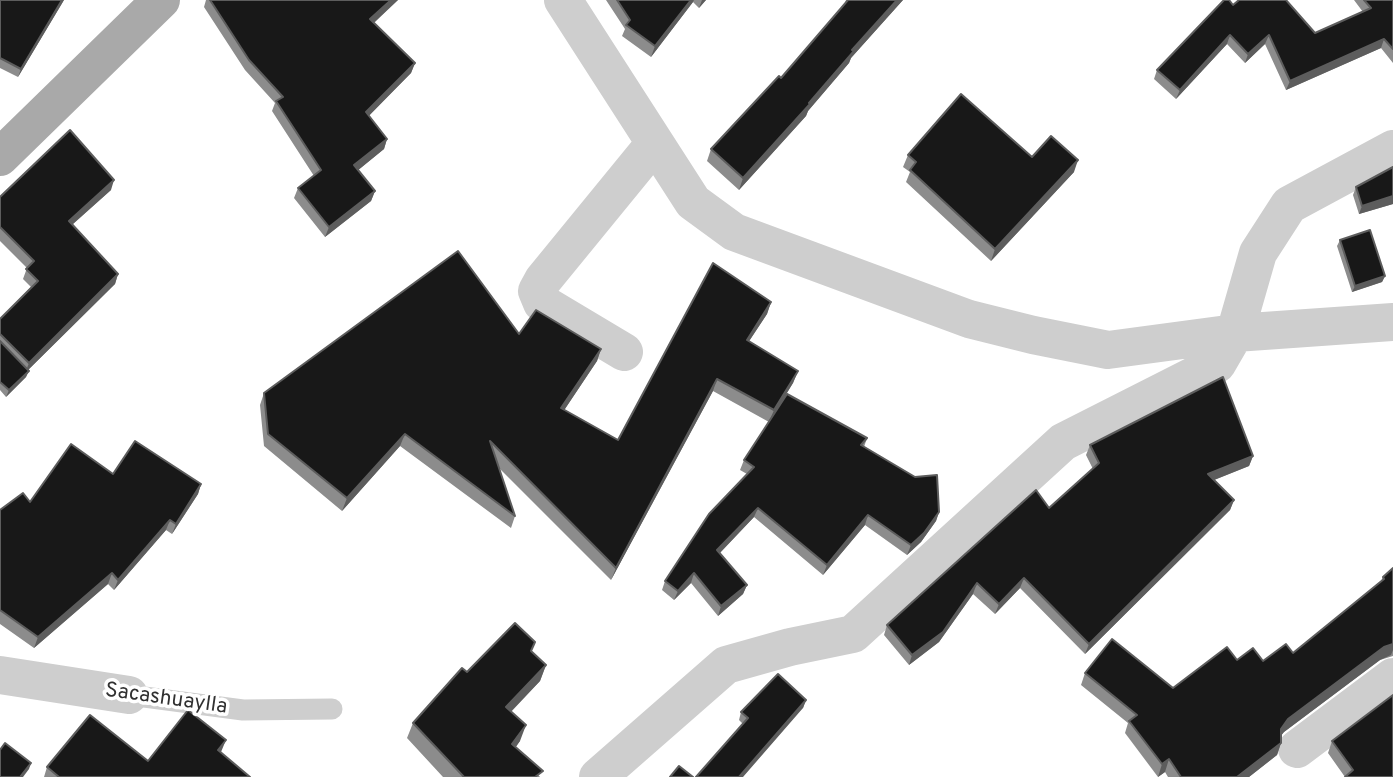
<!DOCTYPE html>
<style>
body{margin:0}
canvas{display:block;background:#fff}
</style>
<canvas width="1393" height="777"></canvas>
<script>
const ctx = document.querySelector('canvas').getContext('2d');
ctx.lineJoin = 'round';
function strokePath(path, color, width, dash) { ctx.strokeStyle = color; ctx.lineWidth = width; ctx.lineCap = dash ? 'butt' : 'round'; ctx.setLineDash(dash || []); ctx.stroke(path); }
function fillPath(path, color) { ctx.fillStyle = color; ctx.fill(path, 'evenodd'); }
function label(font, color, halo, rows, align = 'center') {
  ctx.font = font + ' Overpass,sans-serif'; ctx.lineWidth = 7; ctx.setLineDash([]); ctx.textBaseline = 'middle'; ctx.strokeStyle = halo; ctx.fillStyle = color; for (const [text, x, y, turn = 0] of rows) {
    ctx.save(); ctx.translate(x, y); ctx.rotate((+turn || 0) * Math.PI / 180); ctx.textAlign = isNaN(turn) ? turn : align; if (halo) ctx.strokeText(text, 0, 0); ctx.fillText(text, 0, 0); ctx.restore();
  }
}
const service = new Path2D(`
 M 129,695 L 243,710 L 332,709`);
const minor = new Path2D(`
 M 563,0 L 693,202 L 734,232 L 969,319 L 1033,335 L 1108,350 L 1235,333 L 1393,322
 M 624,352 L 542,303 L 537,291 L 543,280 L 655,143
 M 0,675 L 129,695
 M 1297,749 L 1393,677
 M 598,777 L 726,665 L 790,647 L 853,634 L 1063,442 L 1217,364 L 1235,333 L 1258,253 L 1289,205 L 1393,149`);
const primary = new Path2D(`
 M 0,157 L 161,0`);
const wall = new Path2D(`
 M 0,0 L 64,0 L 18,77 L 0,68 Z
 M 206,0 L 398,0 L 374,23 L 415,63 L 411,73 L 368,116 L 387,139 L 384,149 L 358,170 L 375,191 L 371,201 L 325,237 L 294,198 L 298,188 L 314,176 L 272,111 L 275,103 L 245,70 L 204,7 Z
 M 606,0 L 706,0 L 699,8 L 693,2 L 651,57 L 622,36 L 625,29 Z
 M 846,0 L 903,0 L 851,58 L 849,63 L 808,111 L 806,116 L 739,190 L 707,161 L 711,149 L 781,78 L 845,3 Z
 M 1354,0 L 1393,0 L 1393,63 L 1381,48 L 1286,90 L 1265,44 L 1245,63 L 1227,44 L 1176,99 L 1154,79 L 1157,70 L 1233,5 L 1315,33 L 1363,12 Z
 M 908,155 L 1032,157 L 1074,172 L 991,261 L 906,182 L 910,172 L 903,167 Z
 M 1393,167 L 1393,204 L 1359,214 L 1353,195 L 1356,187 Z
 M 111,190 L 72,225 L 118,274 L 115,284 L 28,370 L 26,377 L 6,397 L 0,390 L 0,319 L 31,287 L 23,279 L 27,268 L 0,241 L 0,197 Z
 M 1340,240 L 1385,276 L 1382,282 L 1352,292 L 1337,246 Z
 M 771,302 L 767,314 L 749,341 L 798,371 L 793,383 L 782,401 L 867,438 L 864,447 L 939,512 L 936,521 L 921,542 L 907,555 L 865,525 L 823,575 L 754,517 L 720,553 L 747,585 L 743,594 L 718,616 L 691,583 L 674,600 L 662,590 L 665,581 L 747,474 L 740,470 L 744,460 L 769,422 L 713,391 L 611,580 L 498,467 L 515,516 L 511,528 L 400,446 L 342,511 L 264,446 L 260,405 L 264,393 L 519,334 L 601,349 L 597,361 L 564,410 L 618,440 Z
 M 1090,445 L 1253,456 L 1249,466 L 1214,480 L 1234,500 L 1230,510 L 1085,654 L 1020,588 L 995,614 L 973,594 L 939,642 L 909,665 L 884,635 L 887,625 L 1049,508 L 1093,469 L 1086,455 Z
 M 113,474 L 201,484 L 198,494 L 172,534 L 166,530 L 114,590 L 108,584 L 34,648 L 0,624 L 0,510 L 30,502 Z
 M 1393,568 L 1393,656 L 1380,660 L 1284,732 L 1281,735 L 1281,743 L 1277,755 L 1249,777 L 1168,777 L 1165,772 L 1158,777 L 1125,733 L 1128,723 L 1081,685 L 1085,673 L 1173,688 L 1237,660 L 1263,661 L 1293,653 L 1381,581 L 1383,577 Z
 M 531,651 L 546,665 L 540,681 L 511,712 L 520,741 L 515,747 L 540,777 L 443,777 L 407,738 L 413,723 L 467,672 Z
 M 806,700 L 803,708 L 743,724 L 739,720 L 741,712 Z
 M 1332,741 L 1393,777 L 1345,777 L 1328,753 Z
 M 221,753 L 250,777 L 44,777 L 47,767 L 148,761 Z`);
const shadedWall = new Path2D(`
 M 62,0 L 64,0 L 18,77 L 21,69 Z
 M 391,0 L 398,0 L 367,29 L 370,19 Z
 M 691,0 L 694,0 L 693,2 L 651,57 L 655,46 Z
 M 702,0 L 706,0 L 699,8 Z
 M 897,0 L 903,0 L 851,58 L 849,63 L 808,111 L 806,116 L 739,190 L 743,178 L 852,50 Z
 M 1230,35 L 1227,44 L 1176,99 L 1180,90 Z
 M 1269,35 L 1265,44 L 1245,63 L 1248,54 Z
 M 1384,39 L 1381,48 L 1286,90 L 1290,81 Z
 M 415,63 L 411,73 L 362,123 L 366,112 Z
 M 387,139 L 384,149 L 351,176 L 354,165 Z
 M 1078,160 L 1074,172 L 991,261 L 995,249 Z
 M 114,180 L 111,190 L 65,231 L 69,221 Z
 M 375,191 L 371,201 L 325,237 L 329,227 Z
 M 1393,196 L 1393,204 L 1359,214 L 1362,206 Z
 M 118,274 L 115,284 L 25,373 L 29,363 Z
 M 1385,276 L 1382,282 L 1352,292 L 1355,286 Z
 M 771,302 L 767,314 L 742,352 L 747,340 Z
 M 601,349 L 597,361 L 557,421 L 561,408 Z
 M 29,371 L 26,377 L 6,397 L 9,390 Z
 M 798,371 L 793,383 L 769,422 L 774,410 Z
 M 717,379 L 713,391 L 611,580 L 616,568 Z
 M 405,434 L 400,446 L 342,511 L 347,498 Z
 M 1253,456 L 1249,466 L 1204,484 L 1208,474 Z
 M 201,484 L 198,494 L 172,534 L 176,524 Z
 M 1234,500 L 1230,510 L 1085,654 L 1089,644 Z
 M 758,508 L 754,517 L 714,559 L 717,550 Z
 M 939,512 L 936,521 L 921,542 L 907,555 L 911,545 Z
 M 868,515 L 865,525 L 823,575 L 827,565 Z
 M 170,520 L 166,530 L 114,590 L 118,580 Z
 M 112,573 L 108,584 L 34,648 L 38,637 Z
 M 694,573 L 691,583 L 674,600 L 678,591 Z
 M 1024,578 L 1020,588 L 995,614 L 999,604 Z
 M 977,583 L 973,594 L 939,642 L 909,665 L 912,655 Z
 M 747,585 L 743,594 L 718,616 L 721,606 Z
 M 1393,644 L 1393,650 L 1391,655 L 1380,660 L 1284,732 L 1277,741 L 1281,729 L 1288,719 L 1384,647 Z
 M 546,665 L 540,681 L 500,723 L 506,707 Z
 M 806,700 L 803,708 L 743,777 L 739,777 Z
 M 526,725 L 520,741 L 507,760 L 512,744 Z
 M 226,740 L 221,752 L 213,762 L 218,750 Z
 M 1281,743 L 1277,755 L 1249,777 L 1237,777 Z
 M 1169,759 L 1165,772 L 1158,777 L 1162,764 Z
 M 31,763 L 29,769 L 23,777 L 20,777 Z`);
const building = new Path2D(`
 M 0,0 L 62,0 L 21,69 L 0,58 Z
 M 210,0 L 391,0 L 370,19 L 415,63 L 366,112 L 387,139 L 354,165 L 375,191 L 329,227 L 298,188 L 321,170 L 276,101 L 283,97 L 249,60 Z
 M 617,0 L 691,0 L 655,46 L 626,25 L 630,20 Z
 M 848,0 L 897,0 L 852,50 L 854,51 L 809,103 L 810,104 L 743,178 L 711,149 L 779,76 L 781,78 Z
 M 1224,0 L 1229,0 L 1233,5 L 1239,0 L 1286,0 L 1315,33 L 1371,8 L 1364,0 L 1393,0 L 1393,49 L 1384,39 L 1290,81 L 1269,35 L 1248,54 L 1230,35 L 1180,90 L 1157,70 Z
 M 961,94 L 1032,157 L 1051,136 L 1078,160 L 995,249 L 910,170 L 916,162 L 908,155 Z
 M 70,130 L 114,180 L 69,221 L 118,274 L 29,363 L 0,334 L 0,319 L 38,281 L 26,269 L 34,261 L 0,227 L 0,197 Z
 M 1393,167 L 1393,196 L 1362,206 L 1356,187 Z
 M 1370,230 L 1385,276 L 1355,286 L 1340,240 Z
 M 458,251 L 519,334 L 536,310 L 601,349 L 561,408 L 618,440 L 713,263 L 771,302 L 747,340 L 798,371 L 774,410 L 717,379 L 616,568 L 490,441 L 515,516 L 405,434 L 347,498 L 268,434 L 264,393 Z
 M 0,341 L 29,371 L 9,390 L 0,382 Z
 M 1223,377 L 1253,456 L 1208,474 L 1234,500 L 1089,644 L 1024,578 L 999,604 L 977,583 L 943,632 L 912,655 L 887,625 L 1036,490 L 1049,508 L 1099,463 L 1090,445 Z
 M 787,394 L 867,438 L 861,445 L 915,477 L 937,475 L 939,512 L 924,533 L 911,545 L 868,515 L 827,565 L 758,508 L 717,550 L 747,585 L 721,606 L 694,573 L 678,591 L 665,581 L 709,514 L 754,467 L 744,460 Z
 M 135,441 L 201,484 L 176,524 L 170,520 L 118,580 L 112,573 L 38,637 L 0,610 L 0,510 L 23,493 L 30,502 L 71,444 L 113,474 Z
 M 1393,568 L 1393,644 L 1384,647 L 1288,719 L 1281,729 L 1281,743 L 1237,777 L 1181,777 L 1169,759 L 1162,764 L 1129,721 L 1137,715 L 1085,673 L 1112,639 L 1173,688 L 1227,647 L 1237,660 L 1253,648 L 1263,661 L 1286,644 L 1293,653 L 1384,579 L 1383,577 Z
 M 515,623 L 535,642 L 531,651 L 546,665 L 506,707 L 526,725 L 512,744 L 543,771 L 535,777 L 464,777 L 413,723 L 462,668 L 467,672 Z
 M 778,674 L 806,700 L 739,777 L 696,777 L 748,718 L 741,712 Z
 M 1393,695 L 1393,777 L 1345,777 L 1353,770 L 1332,741 Z
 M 188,710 L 226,740 L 218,750 L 250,777 L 59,777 L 47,767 L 90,715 L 148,761 Z
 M 5,743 L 31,763 L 20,777 L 0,777 L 0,750 Z
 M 679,766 L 693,777 L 670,777 Z`);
const streetNames = [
 ["Sacashuaylla",166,700,8]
];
strokePath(service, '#cecece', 21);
strokePath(minor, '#cecece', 38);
strokePath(primary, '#a9a9a9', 38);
fillPath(wall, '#8c8c8c');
fillPath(shadedWall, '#5d5d5d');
fillPath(building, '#181818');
strokePath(building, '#5d5d5d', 2);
label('21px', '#313131', '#fff', streetNames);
</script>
